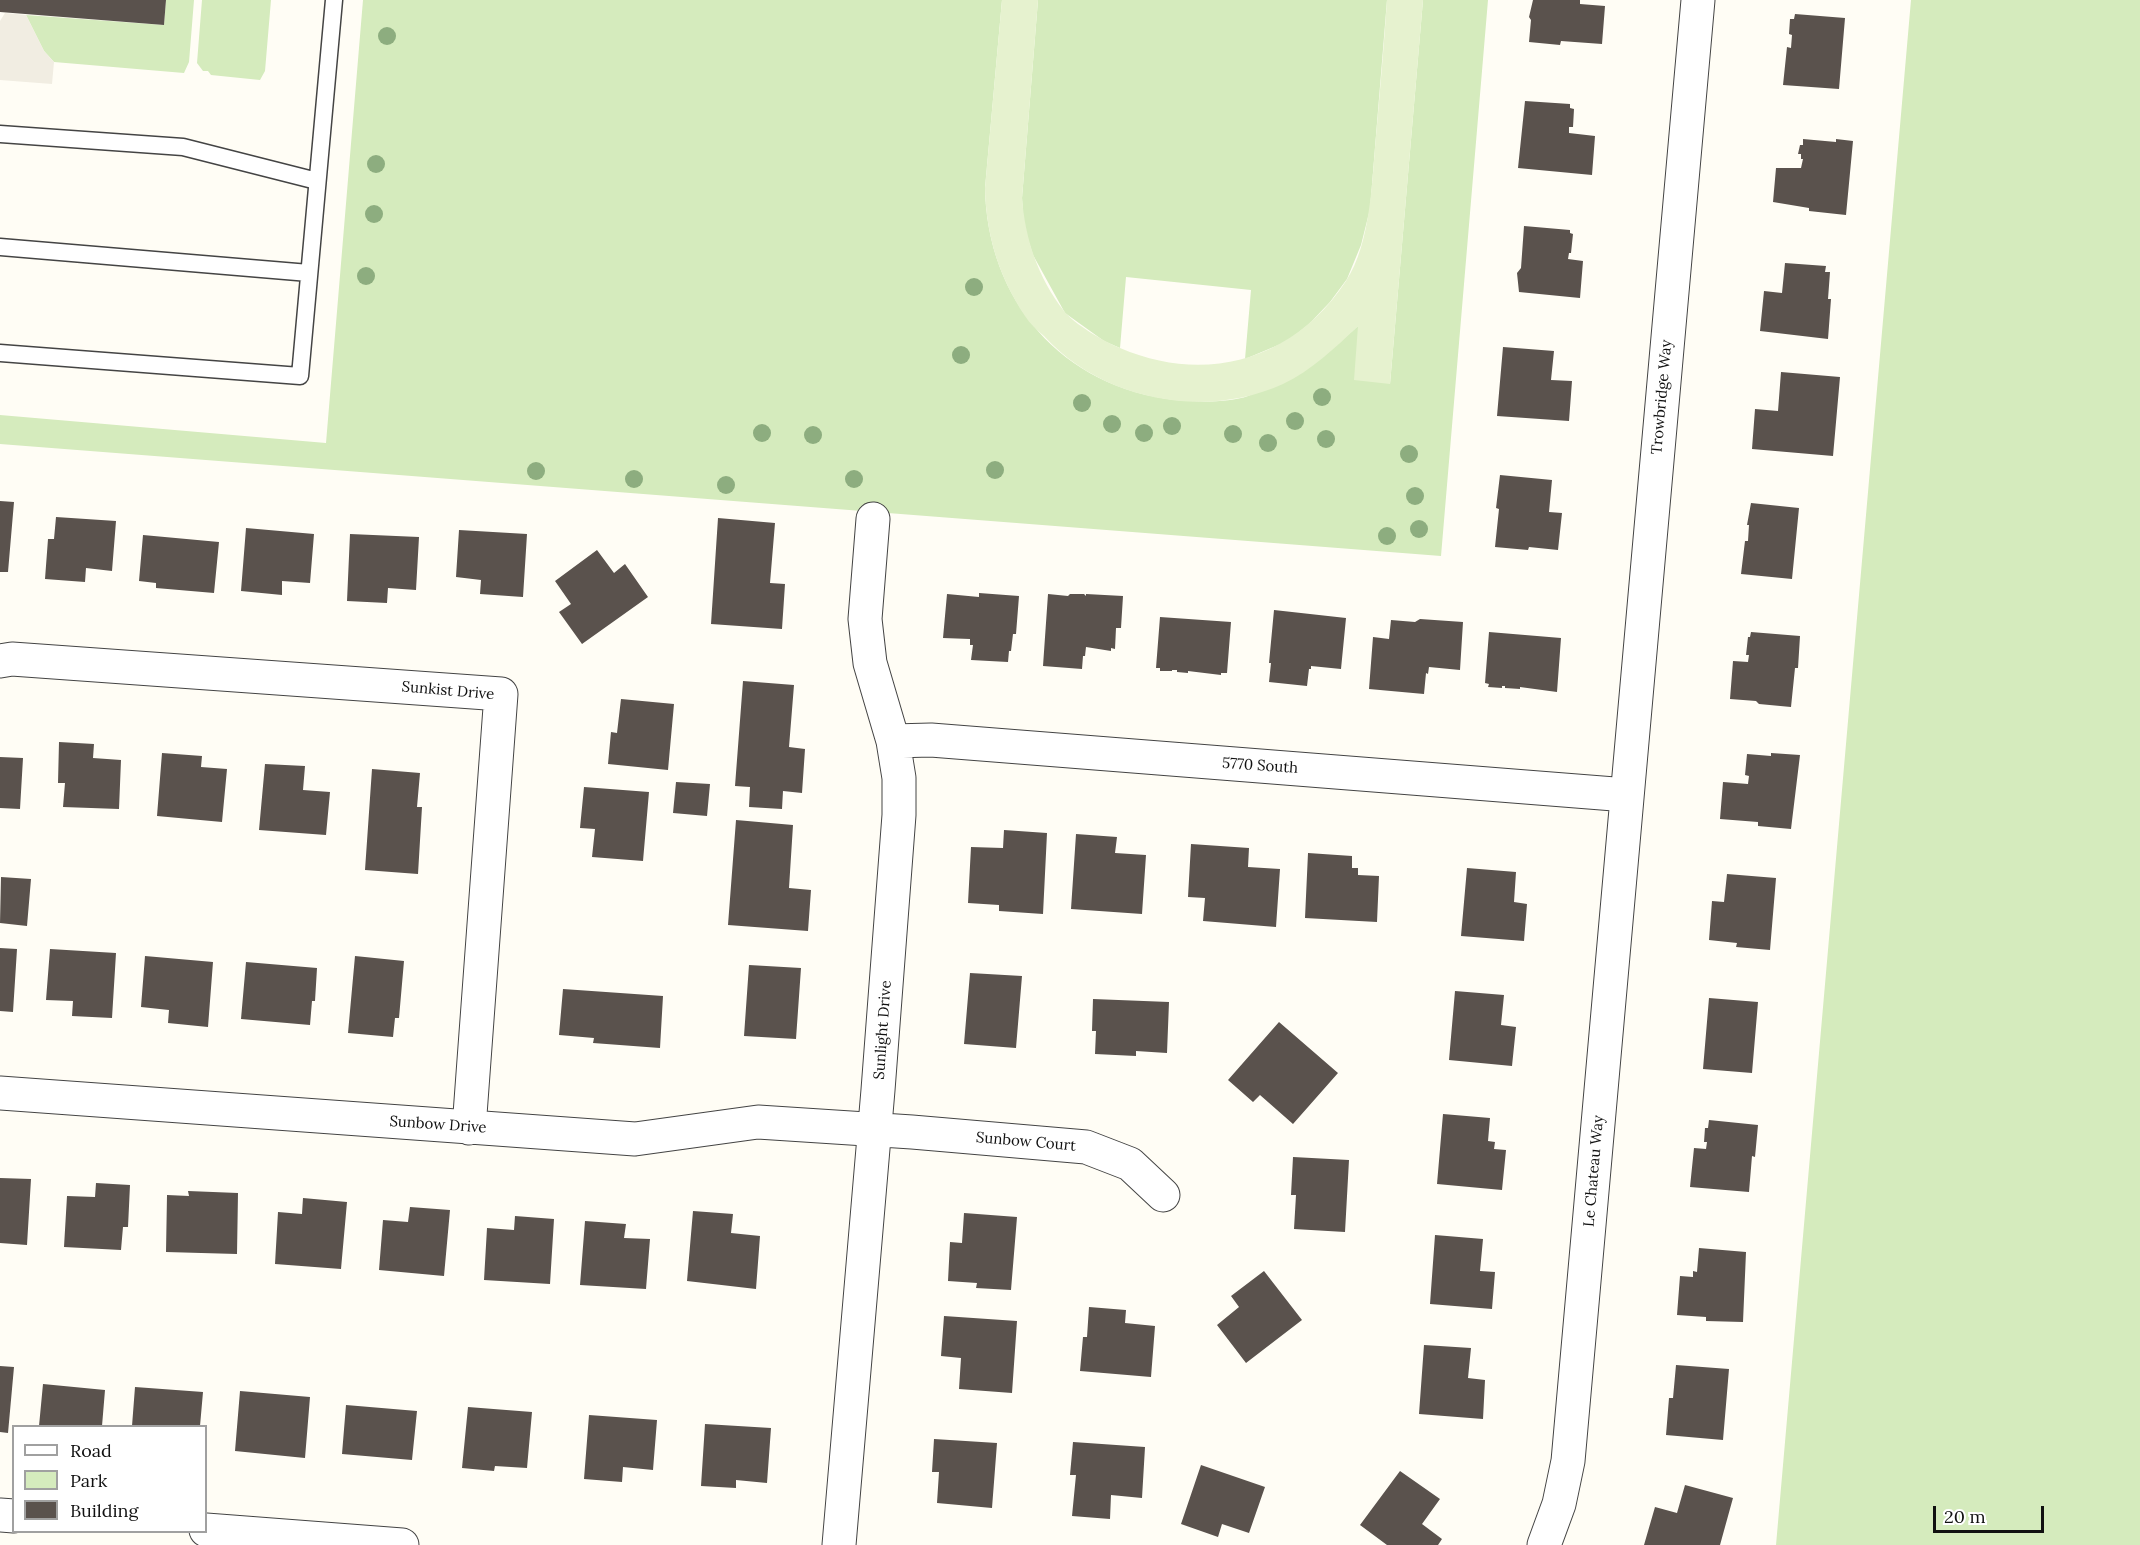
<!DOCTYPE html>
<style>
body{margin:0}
#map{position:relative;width:2140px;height:1545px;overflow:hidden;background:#fffdf5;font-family:Lora,serif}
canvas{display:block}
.legend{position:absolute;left:12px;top:1425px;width:195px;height:108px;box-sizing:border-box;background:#fff;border:2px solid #a0a0a0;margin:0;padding:8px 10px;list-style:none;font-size:18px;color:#111}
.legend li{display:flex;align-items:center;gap:12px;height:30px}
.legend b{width:30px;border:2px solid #a0a0a0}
.scale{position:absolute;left:1933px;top:1506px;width:111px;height:27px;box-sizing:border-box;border:3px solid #111;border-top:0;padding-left:8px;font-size:18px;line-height:21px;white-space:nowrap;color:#111;-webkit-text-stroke:4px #fff;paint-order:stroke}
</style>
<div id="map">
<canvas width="2140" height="1545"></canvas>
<ul class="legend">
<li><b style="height:8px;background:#fff"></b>Road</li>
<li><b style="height:16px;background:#d5ebbd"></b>Park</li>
<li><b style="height:16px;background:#5a524d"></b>Building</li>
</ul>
<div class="scale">20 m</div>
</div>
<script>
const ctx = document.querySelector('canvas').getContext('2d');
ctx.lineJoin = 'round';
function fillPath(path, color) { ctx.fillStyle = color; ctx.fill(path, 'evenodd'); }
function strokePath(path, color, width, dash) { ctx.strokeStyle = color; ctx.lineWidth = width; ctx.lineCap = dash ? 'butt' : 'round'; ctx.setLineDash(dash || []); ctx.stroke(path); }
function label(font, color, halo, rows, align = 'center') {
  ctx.font = font + ' Lora,serif'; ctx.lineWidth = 6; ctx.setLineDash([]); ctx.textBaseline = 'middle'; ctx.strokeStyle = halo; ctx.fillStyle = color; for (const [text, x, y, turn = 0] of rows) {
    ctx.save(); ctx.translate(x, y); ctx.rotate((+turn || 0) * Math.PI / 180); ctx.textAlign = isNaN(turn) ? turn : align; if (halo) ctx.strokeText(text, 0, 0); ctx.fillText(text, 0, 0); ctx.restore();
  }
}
const green = new Path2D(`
 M 166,0 L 194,0 L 189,62 L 184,73 L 54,62 L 44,51 L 26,15 L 164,25 Z
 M 202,0 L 271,0 L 265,71 L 260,80 L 211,75 L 208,71 L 203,71 L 197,63 Z
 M 363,0 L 1002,0 L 985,188 C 987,300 1062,388 1176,400 C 1195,402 1229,403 1248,396 C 1267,388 1285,374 1303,364 C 1323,352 1342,342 1359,325 L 1390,384 L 1423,0 L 1488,0 L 1441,556 L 0,444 L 0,415 L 326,443 Z
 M 1038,0 L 1387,0 L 1370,209 L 1361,245 L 1347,279 L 1330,302 L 1309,324 L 1288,341 L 1245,359 L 1251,290 L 1126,277 L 1120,348 L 1104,341 L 1065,313 L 1033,255 L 1024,227 L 1022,198 Z
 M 1911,0 L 2140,0 L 2140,1545 L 1776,1545 Z`);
const pitch = new Path2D(`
 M 1002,0 L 1038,0 L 1022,198 C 1025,238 1038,278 1064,311 C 1074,324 1105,342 1120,348 C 1206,385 1294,360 1346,281 C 1371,243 1372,180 1376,136 C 1380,90 1384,45 1387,0 L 1423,0 L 1390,384 L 1354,380 L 1358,326 C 1335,348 1312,370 1283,384 C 1204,420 1102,400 1044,336 C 1037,330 1030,324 1025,316 C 999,277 986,235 985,188 Z`);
const plaza = new Path2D(`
 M 5,13 L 26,15 L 44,51 L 54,62 L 52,84 L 0,80 L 0,21 Z`);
const building = new Path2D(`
 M 0,0 L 166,0 L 164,25 L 0,12 Z
 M 1533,0 L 1580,0 L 1580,4 L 1605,6 L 1602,44 L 1561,41 L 1560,45 L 1529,42 L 1531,20 L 1529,17 Z
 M 1795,14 L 1845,18 L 1839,89 L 1783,85 L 1787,47 L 1791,48 L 1792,35 L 1789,34 L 1790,19 L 1794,19 Z
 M 1525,101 L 1570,104 L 1570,108 L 1574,109 L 1573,127 L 1569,127 L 1569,133 L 1595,136 L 1592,175 L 1518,168 Z
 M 1803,139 L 1836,142 L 1836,139 L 1853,141 L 1846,215 L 1809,211 L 1809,208 L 1773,202 L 1776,168 L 1801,168 L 1803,159 L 1801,159 L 1801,154 L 1798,154 L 1800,145 L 1803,145 Z
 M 1524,226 L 1570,230 L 1570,233 L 1573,234 L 1571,253 L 1569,253 L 1568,259 L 1583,261 L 1580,298 L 1519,292 L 1517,273 L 1521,268 Z
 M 1785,263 L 1826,266 L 1825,272 L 1830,272 L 1828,299 L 1831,299 L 1828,339 L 1760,331 L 1764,291 L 1782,293 Z
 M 1503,347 L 1554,351 L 1551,380 L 1572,381 L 1569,421 L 1497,416 Z
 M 1781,372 L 1840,377 L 1833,456 L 1752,449 L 1755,409 L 1778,411 Z
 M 1500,475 L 1552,480 L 1549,512 L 1562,513 L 1558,550 L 1529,547 L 1528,550 L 1495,547 L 1499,509 L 1496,508 Z
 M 0,501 L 14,502 L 8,572 L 0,572 Z
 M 1751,503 L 1799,508 L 1792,579 L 1741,574 L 1745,541 L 1748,541 L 1749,525 L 1747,525 Z
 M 56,517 L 116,521 L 112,571 L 86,568 L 85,582 L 45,579 L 48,539 L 54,539 Z
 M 718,518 L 775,523 L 770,583 L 785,584 L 782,629 L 711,624 Z
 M 246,528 L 314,534 L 310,583 L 282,581 L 282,595 L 241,591 Z
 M 459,530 L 527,534 L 523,597 L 480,594 L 481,580 L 456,577 Z
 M 350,534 L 419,537 L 416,590 L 388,588 L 387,603 L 347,601 Z
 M 143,535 L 219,542 L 214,593 L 156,588 L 156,583 L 139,581 Z
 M 597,550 L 614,573 L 625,564 L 648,597 L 582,644 L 559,612 L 571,604 L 555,581 Z
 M 979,593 L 1019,596 L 1016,634 L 1013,634 L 1011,651 L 1009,651 L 1008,662 L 971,660 L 973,645 L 970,645 L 970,639 L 943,638 L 947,594 L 979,597 Z
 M 1048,594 L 1068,596 L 1070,594 L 1084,594 L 1086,596 L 1086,594 L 1123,596 L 1121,628 L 1116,628 L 1115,649 L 1111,648 L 1111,651 L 1086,647 L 1085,656 L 1083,656 L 1082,669 L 1043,666 Z
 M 1274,610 L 1346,618 L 1341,669 L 1311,666 L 1311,669 L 1309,669 L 1307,686 L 1269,682 L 1271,663 L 1269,663 Z
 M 1160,617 L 1231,622 L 1227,673 L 1221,673 L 1221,675 L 1188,671 L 1188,673 L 1177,672 L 1177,670 L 1172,670 L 1172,671 L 1160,671 L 1160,668 L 1156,668 Z
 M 1420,619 L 1463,622 L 1460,670 L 1429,667 L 1428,674 L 1426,673 L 1424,694 L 1369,689 L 1373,637 L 1389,639 L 1391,620 L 1415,622 Z
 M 1489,632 L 1561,638 L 1557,692 L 1520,687 L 1520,689 L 1505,688 L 1505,686 L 1502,686 L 1502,688 L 1488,687 L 1489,684 L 1485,683 Z
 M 1751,632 L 1800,636 L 1798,668 L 1795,668 L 1791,707 L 1759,704 L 1756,701 L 1730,699 L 1733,661 L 1748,662 L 1749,655 L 1746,655 L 1748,637 L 1750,637 Z
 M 743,681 L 794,685 L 789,747 L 805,749 L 802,793 L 783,791 L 782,809 L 749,807 L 750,787 L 735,786 Z
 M 621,699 L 674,704 L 668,770 L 608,764 L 611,732 L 617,733 Z
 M 59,742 L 94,744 L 93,758 L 121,760 L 119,809 L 63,807 L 65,783 L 58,783 Z
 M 162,753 L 202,756 L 201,767 L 227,769 L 222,822 L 157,816 Z
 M 1771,753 L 1800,755 L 1791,829 L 1758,826 L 1758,822 L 1720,819 L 1723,782 L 1748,784 L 1749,776 L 1745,775 L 1747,754 L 1771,756 Z
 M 0,757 L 23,758 L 20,809 L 0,808 Z
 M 265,764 L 305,766 L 303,790 L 330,792 L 326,835 L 259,830 Z
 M 372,769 L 420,773 L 417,807 L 422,807 L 418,874 L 365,870 Z
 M 676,782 L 710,784 L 707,816 L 673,813 Z
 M 584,787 L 649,792 L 643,861 L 592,857 L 595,829 L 580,828 Z
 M 736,820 L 793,825 L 789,888 L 811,890 L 808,931 L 728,925 Z
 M 1004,830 L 1047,833 L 1043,914 L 999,911 L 999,905 L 968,903 L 971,847 L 1003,848 Z
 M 1076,834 L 1117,837 L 1115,853 L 1146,855 L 1142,914 L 1071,909 Z
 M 1191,844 L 1249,848 L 1248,867 L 1280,869 L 1276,927 L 1203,921 L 1205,898 L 1188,897 Z
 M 1308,853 L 1352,856 L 1352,868 L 1358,868 L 1358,875 L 1379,876 L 1377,922 L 1305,918 Z
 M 1467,868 L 1516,872 L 1514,902 L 1527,904 L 1524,941 L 1461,936 Z
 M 1727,874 L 1776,878 L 1770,950 L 1736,947 L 1737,943 L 1709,940 L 1712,901 L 1724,902 Z
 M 1,877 L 31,879 L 27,926 L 0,923 Z
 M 0,948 L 17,949 L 13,1012 L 0,1011 Z
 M 50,949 L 116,953 L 112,1018 L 72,1016 L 73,1001 L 46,1000 Z
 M 145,956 L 213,962 L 208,1027 L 168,1023 L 169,1010 L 141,1007 Z
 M 355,956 L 404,961 L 399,1018 L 395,1018 L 393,1037 L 348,1033 Z
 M 246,962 L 317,968 L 315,1001 L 312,1001 L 310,1025 L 241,1019 Z
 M 749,965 L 801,968 L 796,1039 L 744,1036 Z
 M 970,973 L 1022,976 L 1016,1048 L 964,1044 Z
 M 563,989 L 663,996 L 660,1048 L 593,1043 L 594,1038 L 559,1035 Z
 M 1455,991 L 1504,995 L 1501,1025 L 1516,1027 L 1512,1066 L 1449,1060 Z
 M 1709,998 L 1758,1002 L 1752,1073 L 1703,1069 Z
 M 1093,999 L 1169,1002 L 1167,1053 L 1136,1051 L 1136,1056 L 1095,1054 L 1096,1031 L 1092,1031 Z
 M 1279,1022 L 1338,1073 L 1293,1124 L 1260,1095 L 1253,1102 L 1228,1080 Z
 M 1443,1114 L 1490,1118 L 1488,1141 L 1495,1142 L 1494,1149 L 1506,1150 L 1502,1190 L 1437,1184 Z
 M 1709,1120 L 1758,1125 L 1755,1157 L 1752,1156 L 1749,1192 L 1690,1187 L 1694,1148 L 1706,1149 L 1707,1142 L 1704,1142 L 1705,1128 L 1708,1128 Z
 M 1293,1157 L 1349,1160 L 1345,1232 L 1294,1229 L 1296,1195 L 1291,1195 Z
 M 0,1178 L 31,1179 L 27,1245 L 0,1243 Z
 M 96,1183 L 130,1185 L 128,1227 L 123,1227 L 121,1250 L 64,1247 L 67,1196 L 95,1197 Z
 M 188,1191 L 238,1193 L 237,1254 L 166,1252 L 167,1195 L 189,1196 Z
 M 303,1198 L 347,1202 L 341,1269 L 275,1264 L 278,1212 L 302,1214 Z
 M 410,1207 L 450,1210 L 444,1276 L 379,1270 L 383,1220 L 408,1222 Z
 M 693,1211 L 733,1214 L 731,1233 L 760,1236 L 756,1289 L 687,1281 Z
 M 964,1213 L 1017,1217 L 1011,1290 L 976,1288 L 977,1283 L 948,1281 L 950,1242 L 962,1243 Z
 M 515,1216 L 554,1219 L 550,1284 L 484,1280 L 487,1228 L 514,1230 Z
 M 585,1221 L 626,1224 L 624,1238 L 650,1239 L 646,1289 L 580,1285 Z
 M 1435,1235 L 1483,1239 L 1480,1271 L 1495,1272 L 1492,1309 L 1430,1304 Z
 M 1699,1248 L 1746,1252 L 1743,1322 L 1706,1321 L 1706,1317 L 1677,1315 L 1680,1276 L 1693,1277 L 1693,1271 L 1697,1272 Z
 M 1264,1271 L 1302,1320 L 1246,1363 L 1217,1325 L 1239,1307 L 1231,1296 Z
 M 1089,1307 L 1126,1310 L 1125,1323 L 1155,1326 L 1151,1377 L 1080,1371 L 1083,1337 L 1087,1337 Z
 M 944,1316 L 1017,1321 L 1012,1393 L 959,1389 L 961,1358 L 941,1356 Z
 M 1424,1345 L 1471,1348 L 1468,1378 L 1485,1380 L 1483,1419 L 1419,1414 Z
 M 1676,1365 L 1729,1369 L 1723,1440 L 1666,1435 L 1669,1398 L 1673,1398 Z
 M 0,1366 L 14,1367 L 8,1433 L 0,1432 Z
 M 43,1384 L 105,1390 L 102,1426 L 39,1426 Z
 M 135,1387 L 203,1392 L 200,1426 L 132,1426 Z
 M 240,1391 L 310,1397 L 305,1458 L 235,1451 Z
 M 346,1405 L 417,1411 L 412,1460 L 342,1454 Z
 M 468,1407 L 532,1412 L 527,1468 L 495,1466 L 494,1471 L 462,1468 Z
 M 589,1415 L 657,1420 L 653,1470 L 623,1467 L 622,1482 L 584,1479 Z
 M 705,1424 L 771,1428 L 767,1483 L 736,1480 L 736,1488 L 701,1486 Z
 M 934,1439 L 997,1443 L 992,1508 L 937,1503 L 939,1472 L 932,1472 Z
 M 1073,1442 L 1145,1447 L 1142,1498 L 1111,1495 L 1110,1519 L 1072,1516 L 1076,1475 L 1070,1475 Z
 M 1201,1465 L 1265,1487 L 1249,1533 L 1222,1524 L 1218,1537 L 1181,1524 Z
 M 1400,1471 L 1440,1499 L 1422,1524 L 1442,1539 L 1438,1545 L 1387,1545 L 1360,1525 Z
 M 1685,1485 L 1733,1498 L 1720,1545 L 1644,1545 L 1655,1507 L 1677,1513 Z`);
const lane = new Path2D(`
 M 0,134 L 183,147 L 317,181
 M 0,247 L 309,273
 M 0,353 L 300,376 L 334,0`);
const street = new Path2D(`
 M 0,661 L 12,659 L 501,694 L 469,1128
 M 893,741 L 931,740 L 1627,795
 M 0,1093 L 635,1139 L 758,1122 L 912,1132 L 1086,1147 L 1130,1164 L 1163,1195
 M 0,1515 L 14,1516
 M 206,1530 L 402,1545
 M 839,1545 L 878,1090 L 899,815 L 899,778 L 893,741 L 870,663 L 865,619 L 873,519
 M 1544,1545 L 1559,1504 L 1568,1461 L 1698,0`);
const trees = [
 [387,36],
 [376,164],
 [374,214],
 [366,276],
 [974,287],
 [961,355],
 [1322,397],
 [1082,403],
 [1295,421],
 [1112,424],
 [1172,426],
 [762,433],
 [1144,433],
 [1233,434],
 [813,435],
 [1326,439],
 [1268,443],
 [1409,454],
 [995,470],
 [536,471],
 [634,479],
 [854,479],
 [726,485],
 [1415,496],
 [1419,529],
 [1387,536]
];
const streetNames = [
 ["Trowbridge Way",1662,397,-85],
 ["Sunkist Drive",448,691,5],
 ["5770 South",1260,766,4],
 ["Sunlight Drive",883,1030,-86],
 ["Sunbow Drive",438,1125,4],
 ["Sunbow Court",1026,1142,5],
 ["Le Chateau Way",1594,1171,-85]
];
fillPath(green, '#d5ebbd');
fillPath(pitch, '#e6f2cf');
fillPath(plaza, '#f1ede2');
fillPath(building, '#5a524d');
strokePath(lane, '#444', 19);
strokePath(street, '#444', 35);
strokePath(lane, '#fff', 16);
strokePath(street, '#fff', 33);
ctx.fillStyle = '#8dad7f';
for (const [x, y] of trees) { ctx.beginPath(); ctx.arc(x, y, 9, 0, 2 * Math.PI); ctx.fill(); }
label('15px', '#111', '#fff', streetNames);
</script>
